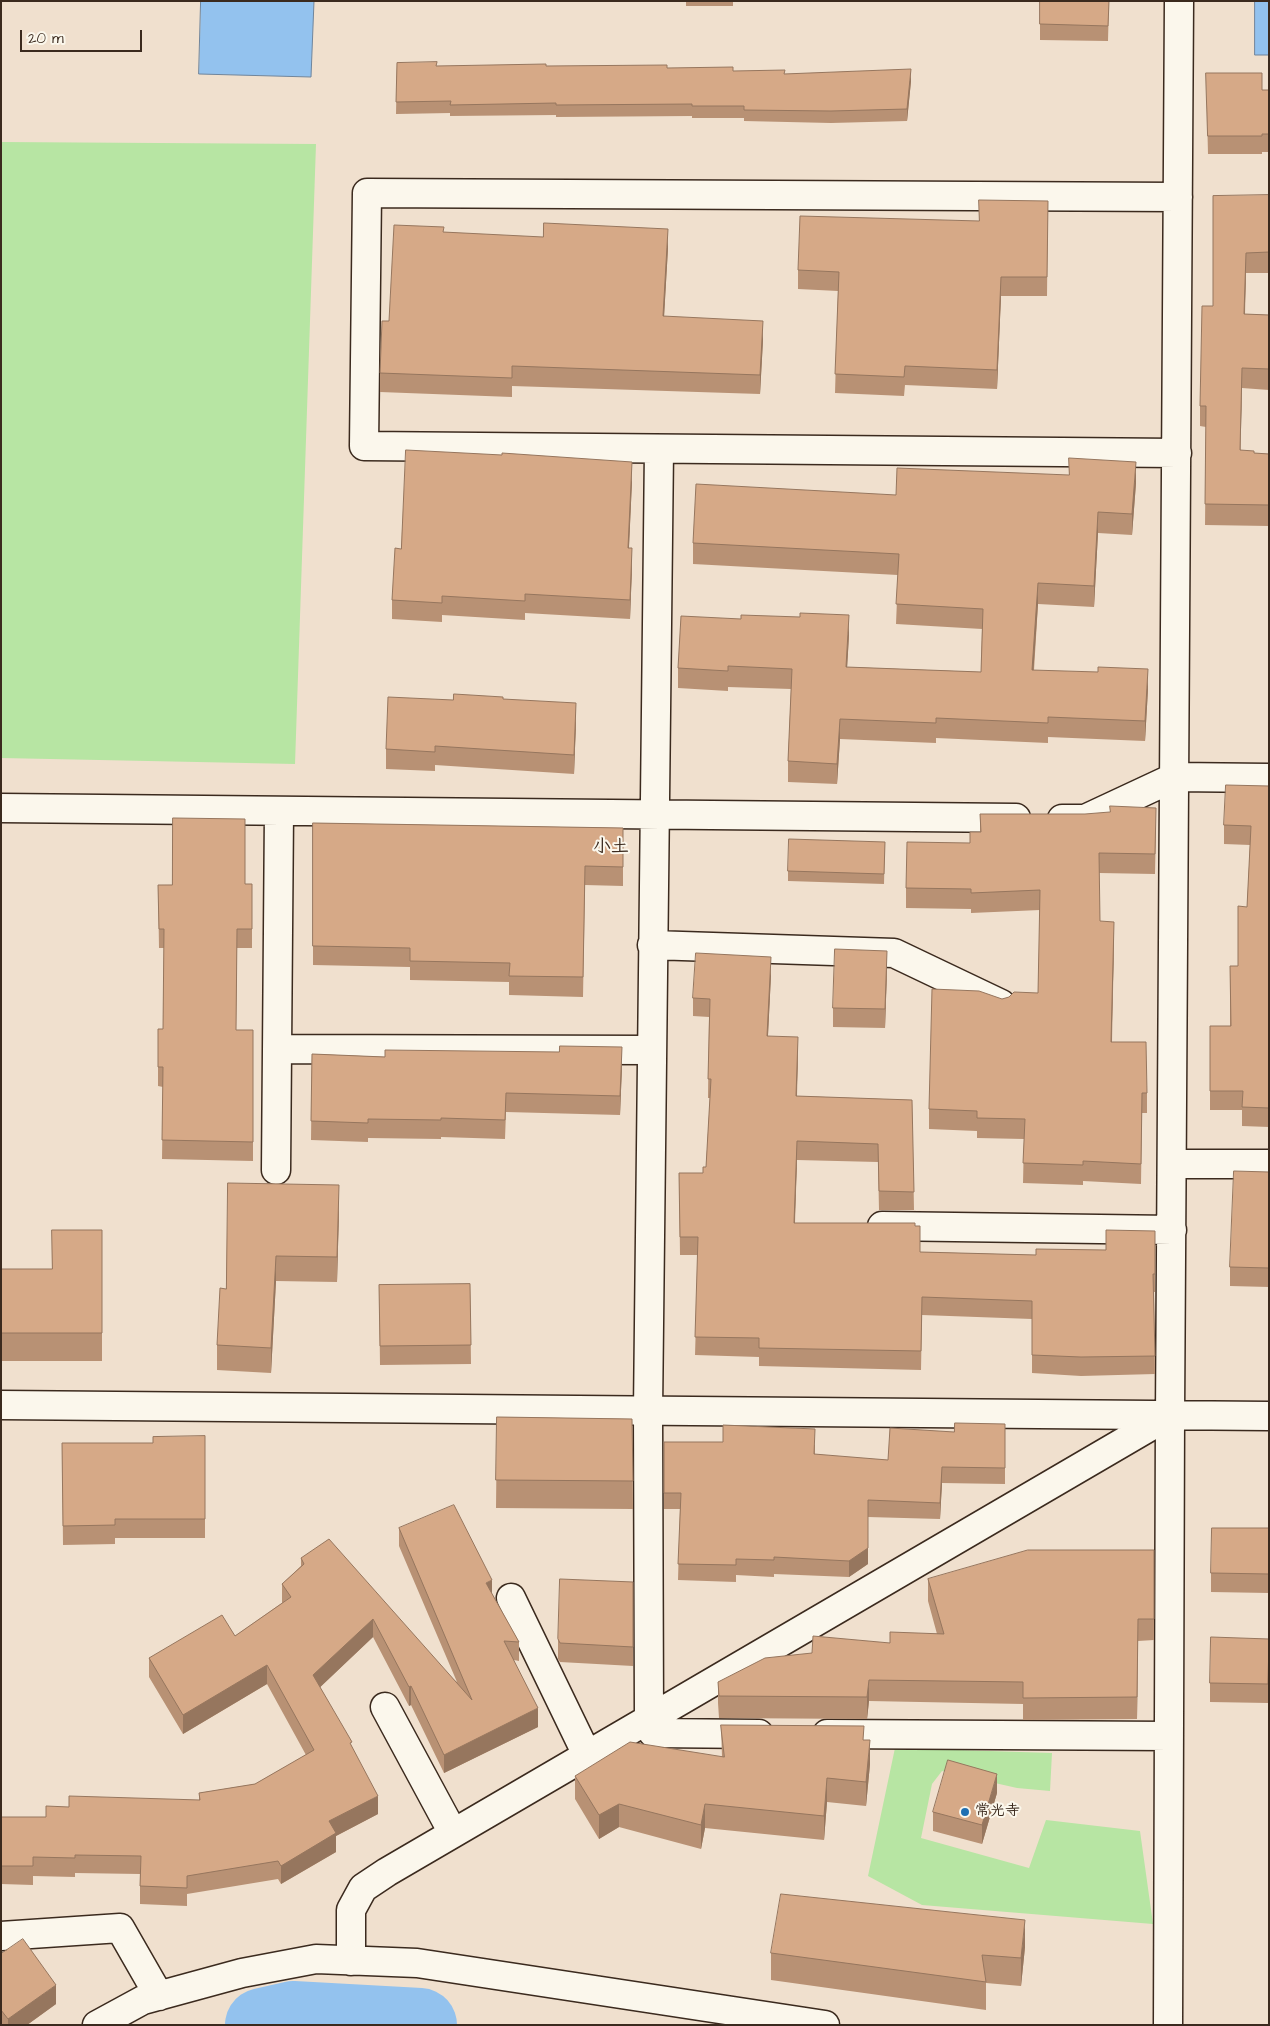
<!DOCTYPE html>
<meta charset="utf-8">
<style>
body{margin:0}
#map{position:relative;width:1270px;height:2026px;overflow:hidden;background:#f0e0ce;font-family:"Architects Daughter",sans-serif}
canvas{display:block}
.frame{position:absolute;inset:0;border:2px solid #3b2a1e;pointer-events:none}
.scale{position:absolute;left:20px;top:30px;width:122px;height:22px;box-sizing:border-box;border:2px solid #3b2a1e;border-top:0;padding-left:6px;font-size:15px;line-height:18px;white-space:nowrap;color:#3b2a1e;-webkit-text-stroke:4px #fbf7ec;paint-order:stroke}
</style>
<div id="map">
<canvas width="1270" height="2026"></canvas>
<div class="frame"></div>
<div class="scale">20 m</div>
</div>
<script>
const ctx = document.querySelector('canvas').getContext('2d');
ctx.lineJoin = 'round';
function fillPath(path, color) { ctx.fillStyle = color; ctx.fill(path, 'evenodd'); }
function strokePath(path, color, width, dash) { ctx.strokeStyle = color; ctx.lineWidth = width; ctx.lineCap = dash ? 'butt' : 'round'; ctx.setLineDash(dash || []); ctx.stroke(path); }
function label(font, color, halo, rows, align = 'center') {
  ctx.font = font + ' "Architects Daughter","Klee One",sans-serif'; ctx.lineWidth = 4; ctx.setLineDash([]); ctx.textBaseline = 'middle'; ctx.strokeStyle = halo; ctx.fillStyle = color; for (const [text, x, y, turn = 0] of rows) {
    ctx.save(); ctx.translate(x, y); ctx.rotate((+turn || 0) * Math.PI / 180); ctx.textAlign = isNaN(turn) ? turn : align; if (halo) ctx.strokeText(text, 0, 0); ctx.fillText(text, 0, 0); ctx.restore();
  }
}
const green = new Path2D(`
 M 1,142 L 316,144 L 295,764 L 1,758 Z
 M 895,1748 L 1052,1753 L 1050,1791 L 1017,1788 L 942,1771 L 932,1784 L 921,1838 L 1029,1868 L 1046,1820 L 1140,1831 L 1153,1924 L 922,1905 L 868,1876 Z`);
const water = new Path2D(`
 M 201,1 L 314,1 L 311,77 L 199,74 Z
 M 1255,1 L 1269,1 L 1269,55 L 1255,55 Z`);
const river = new Path2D(`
 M 262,2025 L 293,2018 L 420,2025`);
const minor = new Path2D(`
 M 659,449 L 648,1411 L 649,1719 L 653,1733 L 759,1734
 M 1177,453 L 364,446 L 367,193 L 1178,197
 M 1,808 L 1016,818
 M 1062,819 L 1085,819 L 1175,777 L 1269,778
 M 652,945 L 894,953 L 1001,1004
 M 277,1049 L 651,1050
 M 1172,1164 L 1269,1164
 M 276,1170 L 279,811
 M 882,1226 L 1172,1230
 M 1,1405 L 1269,1416
 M 511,1598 L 587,1755
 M 385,1707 L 453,1833
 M 827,1734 L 1169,1736
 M 1,1936 L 120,1928 L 159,1996
 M 351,1961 L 351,1910 L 363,1888 L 387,1872 L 1168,1416
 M 97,2025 L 143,2000 L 242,1973 L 316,1959 L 417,1963 L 825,2025
 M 1168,2025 L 1170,1415 L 1179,1`);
const wall = new Path2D(`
 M 686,1 L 733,1 L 733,6 L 686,6 Z
 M 1040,1 L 1109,1 L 1108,41 L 1040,40 Z
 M 397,63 L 436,66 L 546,66 L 667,68 L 911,81 L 907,121 L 831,123 L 744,121 L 744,118 L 692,118 L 692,116 L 556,117 L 556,115 L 450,116 L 450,113 L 396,114 Z
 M 1206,73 L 1262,90 L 1269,90 L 1269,152 L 1262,152 L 1262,154 L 1208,154 Z
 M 1269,195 L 1269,273 L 1246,273 L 1245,314 L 1269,315 L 1269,390 L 1242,388 L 1240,450 L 1254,453 L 1269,454 L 1269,526 L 1205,525 L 1206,427 L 1200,426 L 1200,406 L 1213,306 Z
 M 1048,201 L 1047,296 L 1001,296 L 997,389 L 905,385 L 904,396 L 835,393 L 838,291 L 798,289 L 798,270 L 979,221 Z
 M 444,232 L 668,248 L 664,316 L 763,340 L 760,394 L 512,386 L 512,397 L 380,392 L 380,373 L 389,321 Z
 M 632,481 L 629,548 L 632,567 L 630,619 L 525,613 L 525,620 L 442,615 L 442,622 L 392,619 L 392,600 L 401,549 Z
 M 1136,483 L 1132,535 L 1098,533 L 1094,607 L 1038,604 L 1034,670 L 1148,689 L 1145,741 L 1048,737 L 1048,743 L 936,738 L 936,743 L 840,739 L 837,784 L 788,782 L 788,761 L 791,689 L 728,687 L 728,691 L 678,688 L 678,668 L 849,635 L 847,667 L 981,672 L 982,629 L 896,624 L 898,575 L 693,564 L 693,543 L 896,495 Z
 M 503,699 L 576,722 L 574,774 L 435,765 L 435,771 L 386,769 L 386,749 L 453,700 Z
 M 1269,786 L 1269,1127 L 1242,1126 L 1242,1110 L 1210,1110 L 1210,1026 L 1230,1026 L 1230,966 L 1238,966 L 1247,907 L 1250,845 L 1224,844 L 1224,825 Z
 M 980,814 L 1156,828 L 1155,874 L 1099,873 L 1100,921 L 1114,942 L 1112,1042 L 1147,1093 L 1147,1113 L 1142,1113 L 1141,1184 L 1083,1181 L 1083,1185 L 1023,1183 L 1024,1139 L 977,1138 L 977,1131 L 929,1129 L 929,1109 L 1002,999 L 1038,993 L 1040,910 L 971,913 L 971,909 L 906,908 L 906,888 L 970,843 L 980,832 Z
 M 313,823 L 623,828 L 623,886 L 585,885 L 583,997 L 509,995 L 509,982 L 410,980 L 410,967 L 313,965 Z
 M 885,842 L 884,884 L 788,881 L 788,871 Z
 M 252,884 L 252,948 L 237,948 L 236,1030 L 253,1030 L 253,1161 L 162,1159 L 163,1087 L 158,1086 L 158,1067 L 163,1029 L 164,948 L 159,948 L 158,885 Z
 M 887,970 L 885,1028 L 833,1027 L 833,1008 Z
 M 771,975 L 768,1036 L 798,1055 L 797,1096 L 912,1100 L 914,1210 L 879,1210 L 878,1162 L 797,1160 L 795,1223 L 915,1226 L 920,1252 L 1036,1255 L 1106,1250 L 1155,1231 L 1155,1292 L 1154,1292 L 1155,1374 L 1081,1376 L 1032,1373 L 1032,1319 L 922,1315 L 921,1370 L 759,1366 L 759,1357 L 695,1355 L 698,1255 L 680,1255 L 679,1173 L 703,1173 L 706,1167 L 710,1098 L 708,1098 L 709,1017 L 693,1016 L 693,998 Z
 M 312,1054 L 622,1066 L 620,1115 L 506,1112 L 505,1139 L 441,1137 L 441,1139 L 368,1138 L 368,1142 L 311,1140 Z
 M 1269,1172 L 1269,1287 L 1230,1286 L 1230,1267 Z
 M 339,1211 L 337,1282 L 276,1281 L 271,1373 L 217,1370 L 217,1345 L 226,1289 Z
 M 102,1230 L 102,1361 L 1,1361 L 1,1269 L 52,1269 Z
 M 470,1284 L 471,1364 L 380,1365 L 379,1285 Z
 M 497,1417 L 632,1419 L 633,1509 L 496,1508 Z
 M 1005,1424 L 1005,1484 L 942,1483 L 940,1519 L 868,1517 L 868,1564 L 849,1577 L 774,1574 L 774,1577 L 736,1575 L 736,1582 L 678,1580 L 680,1509 L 664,1509 L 664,1442 L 815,1445 L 815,1455 L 888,1460 L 954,1432 Z
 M 205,1436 L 205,1538 L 115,1538 L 115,1544 L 63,1545 L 62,1443 L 153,1443 Z
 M 399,1528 L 492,1594 L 519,1642 L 519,1661 L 514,1660 L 538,1727 L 444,1773 L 411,1705 L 409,1706 L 373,1637 L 320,1687 L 352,1747 L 378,1814 L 336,1836 L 336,1852 L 281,1884 L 278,1879 L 187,1894 L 187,1906 L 140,1904 L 140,1874 L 75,1873 L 75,1877 L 33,1876 L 33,1885 L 1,1884 L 1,1817 L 46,1817 L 69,1807 L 199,1800 L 199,1793 L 255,1784 L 306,1755 L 267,1684 L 183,1734 L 149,1677 L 149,1658 L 235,1636 L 282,1603 L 282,1584 L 301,1566 L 301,1558 L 457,1682 L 399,1546 Z
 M 1269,1528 L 1269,1593 L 1211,1592 L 1211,1573 Z
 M 1154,1550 L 1154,1640 L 1138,1641 L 1137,1719 L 1023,1720 L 1023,1704 L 869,1701 L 867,1719 L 719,1718 L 718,1703 L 718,1682 L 812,1653 L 890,1643 L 937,1634 L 928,1601 L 928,1579 Z
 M 633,1582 L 633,1666 L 560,1662 L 558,1659 L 558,1639 Z
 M 1269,1639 L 1268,1703 L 1210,1702 L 1210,1683 Z
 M 721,1725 L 864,1740 L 870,1764 L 866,1806 L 827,1802 L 824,1840 L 705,1828 L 701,1849 L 619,1827 L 599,1839 L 575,1799 L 575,1776 L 722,1757 Z
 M 997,1793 L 982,1844 L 933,1831 L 933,1812 Z
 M 1025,1947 L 1021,1986 L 986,1983 L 986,2010 L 771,1980 L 771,1953 Z
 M 1,1954 L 56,2004 L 27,2025 L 1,2025 Z`);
const shadedWall = new Path2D(`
 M 911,69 L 911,81 L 907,121 L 907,109 Z
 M 668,229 L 668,248 L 663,335 L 663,316 Z
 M 1246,253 L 1246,273 L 1244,334 L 1244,314 Z
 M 1001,277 L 1001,296 L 997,389 L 997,370 Z
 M 763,321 L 763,340 L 760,394 L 760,375 Z
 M 1242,368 L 1242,388 L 1240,471 L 1240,450 Z
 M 632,462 L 632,481 L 628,567 L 628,548 Z
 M 1136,462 L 1136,483 L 1132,535 L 1132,514 Z
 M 1098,512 L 1098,533 L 1094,607 L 1094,586 Z
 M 632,548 L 632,567 L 630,619 L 630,600 Z
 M 1038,583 L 1038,604 L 1032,690 L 1032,670 Z
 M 849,615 L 849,635 L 846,687 L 846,667 Z
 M 1148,669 L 1148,689 L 1145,741 L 1145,721 Z
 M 576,703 L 576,722 L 574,774 L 574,755 Z
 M 840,719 L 840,739 L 837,784 L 837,764 Z
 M 1114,922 L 1114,942 L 1111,1063 L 1111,1042 Z
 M 887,951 L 887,970 L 885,1028 L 885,1009 Z
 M 771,957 L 771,975 L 767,1054 L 767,1036 Z
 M 798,1037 L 798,1055 L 796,1115 L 796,1096 Z
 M 622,1047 L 622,1066 L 620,1115 L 620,1096 Z
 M 797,1141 L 797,1160 L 794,1242 L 794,1223 Z
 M 339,1185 L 339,1211 L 337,1282 L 337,1257 Z
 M 276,1256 L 276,1281 L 271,1373 L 271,1348 Z
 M 942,1467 L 942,1483 L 940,1519 L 940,1503 Z
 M 868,1548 L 868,1564 L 849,1577 L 849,1561 Z
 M 492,1580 L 492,1599 L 486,1583 Z
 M 373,1619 L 373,1637 L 313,1694 L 313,1675 Z
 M 1138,1619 L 1138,1641 L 1137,1719 L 1137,1697 Z
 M 267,1665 L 267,1684 L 183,1734 L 183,1715 Z
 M 869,1680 L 869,1701 L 867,1719 L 867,1697 Z
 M 411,1686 L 411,1705 L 409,1706 L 409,1687 Z
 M 538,1708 L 538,1727 L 444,1773 L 444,1755 Z
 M 870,1740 L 870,1764 L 866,1806 L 866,1782 Z
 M 997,1774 L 997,1793 L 982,1844 L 982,1825 Z
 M 827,1778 L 827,1802 L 824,1840 L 824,1816 Z
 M 378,1796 L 378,1814 L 336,1836 L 336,1852 L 281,1884 L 281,1866 L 329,1821 Z
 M 619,1804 L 619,1827 L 599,1839 L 599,1815 Z
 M 705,1804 L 705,1828 L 701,1849 L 701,1825 Z
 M 1025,1920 L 1025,1947 L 1021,1986 L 1021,1958 Z
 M 56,1985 L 56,2004 L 27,2025 L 8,2025 L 8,2019 Z`);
const building = new Path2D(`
 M 1040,1 L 1109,1 L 1108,26 L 1040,24 Z
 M 437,62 L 436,66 L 546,64 L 546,66 L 667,65 L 667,68 L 733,67 L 733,71 L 785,70 L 784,74 L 911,69 L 907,109 L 831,111 L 744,110 L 744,106 L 692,106 L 692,104 L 556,105 L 556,103 L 450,105 L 451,101 L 396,102 L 397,63 Z
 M 1206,73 L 1262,73 L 1262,90 L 1269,90 L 1269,134 L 1262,134 L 1262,136 L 1208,136 Z
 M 1269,195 L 1269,252 L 1246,253 L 1244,314 L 1269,315 L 1269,369 L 1242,368 L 1240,450 L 1254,451 L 1254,453 L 1269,454 L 1269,505 L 1205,504 L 1206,406 L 1200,406 L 1202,306 L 1213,306 L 1213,196 Z
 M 979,200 L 1048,201 L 1047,277 L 1001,277 L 997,370 L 905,366 L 904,377 L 835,374 L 839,272 L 798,270 L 800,216 L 979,221 Z
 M 544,223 L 668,229 L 663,316 L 763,321 L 760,375 L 512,366 L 512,378 L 380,373 L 382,321 L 389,321 L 394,225 L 444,227 L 443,232 L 543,237 Z
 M 406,450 L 502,455 L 502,453 L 632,462 L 628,548 L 632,548 L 630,600 L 525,594 L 525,601 L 442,596 L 442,603 L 392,600 L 395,548 L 401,549 Z
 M 1069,458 L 1136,462 L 1132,514 L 1098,512 L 1094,586 L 1038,583 L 1032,670 L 1098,672 L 1098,667 L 1148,669 L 1145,721 L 1048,717 L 1048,723 L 936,718 L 936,723 L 840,719 L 837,764 L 788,761 L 792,669 L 728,666 L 728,671 L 678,668 L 681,616 L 741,619 L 741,615 L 800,617 L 800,613 L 849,615 L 846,667 L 981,672 L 983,609 L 896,604 L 899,554 L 693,543 L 696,484 L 896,495 L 897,468 L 1069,475 Z
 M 454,694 L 503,697 L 503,699 L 576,703 L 574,755 L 435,746 L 435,752 L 386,749 L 388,697 L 453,700 Z
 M 1226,785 L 1269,786 L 1269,1108 L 1242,1107 L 1243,1091 L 1210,1091 L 1210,1026 L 1231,1026 L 1230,966 L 1238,966 L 1238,906 L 1247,907 L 1251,826 L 1224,825 Z
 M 1110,806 L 1156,808 L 1155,854 L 1099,853 L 1100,921 L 1114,922 L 1111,1042 L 1146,1042 L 1147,1093 L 1142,1093 L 1141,1164 L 1083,1161 L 1083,1165 L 1023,1163 L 1025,1119 L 977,1118 L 977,1111 L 929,1109 L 932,989 L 979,991 L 1002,999 L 1009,997 L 1014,992 L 1038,993 L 1040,890 L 971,893 L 971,889 L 906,888 L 907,842 L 970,843 L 970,832 L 981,832 L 980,814 L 1085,814 L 1110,812 Z
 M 173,818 L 245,819 L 245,884 L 252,884 L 252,929 L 237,929 L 236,1030 L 253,1030 L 253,1142 L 162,1140 L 163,1067 L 158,1067 L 158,1029 L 163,1029 L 164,929 L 159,929 L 158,885 L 172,885 Z
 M 313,823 L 623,828 L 623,867 L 585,866 L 583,977 L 509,976 L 510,963 L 410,961 L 410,948 L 313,946 Z
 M 789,839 L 885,842 L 884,874 L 788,871 Z
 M 835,949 L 887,951 L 885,1009 L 833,1008 Z
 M 696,953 L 771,957 L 767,1036 L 798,1037 L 796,1096 L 912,1100 L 914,1192 L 879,1191 L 878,1144 L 797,1141 L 794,1223 L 915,1223 L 915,1226 L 920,1226 L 920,1252 L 1036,1255 L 1036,1249 L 1106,1250 L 1106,1230 L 1155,1231 L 1155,1274 L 1153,1274 L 1155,1356 L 1081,1357 L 1032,1355 L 1032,1301 L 922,1297 L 921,1351 L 759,1348 L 759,1338 L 695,1337 L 698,1237 L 680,1237 L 679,1173 L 703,1173 L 703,1167 L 706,1167 L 711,1079 L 708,1079 L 710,999 L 693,998 Z
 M 560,1046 L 622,1047 L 620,1096 L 506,1093 L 505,1120 L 441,1118 L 441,1120 L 368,1119 L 368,1123 L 311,1121 L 312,1054 L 385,1057 L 385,1050 L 559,1052 Z
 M 1234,1171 L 1269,1172 L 1269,1268 L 1230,1267 Z
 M 228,1183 L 339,1185 L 337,1257 L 276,1256 L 271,1348 L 217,1345 L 220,1288 L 226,1289 Z
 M 52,1230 L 102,1230 L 102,1333 L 1,1333 L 1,1269 L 52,1269 Z
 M 470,1284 L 471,1345 L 380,1346 L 379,1285 Z
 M 497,1417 L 632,1419 L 633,1481 L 496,1480 Z
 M 955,1423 L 1005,1424 L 1005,1468 L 942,1467 L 940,1503 L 868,1500 L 868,1548 L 849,1561 L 774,1557 L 774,1560 L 736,1559 L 736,1565 L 678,1564 L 681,1493 L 664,1493 L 664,1442 L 723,1442 L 723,1425 L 815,1429 L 814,1454 L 888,1460 L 890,1428 L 954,1432 Z
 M 205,1436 L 205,1519 L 115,1519 L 115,1525 L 63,1526 L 62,1443 L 153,1443 L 153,1437 Z
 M 454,1505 L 492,1580 L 486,1583 L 519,1642 L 504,1641 L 538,1708 L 444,1755 L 411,1686 L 409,1687 L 373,1619 L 313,1675 L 352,1742 L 350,1743 L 378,1796 L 329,1821 L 336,1833 L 281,1866 L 278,1861 L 187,1876 L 187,1888 L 140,1886 L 141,1856 L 75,1855 L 75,1858 L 33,1857 L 33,1866 L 1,1866 L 1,1817 L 46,1817 L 46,1806 L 69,1807 L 69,1796 L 200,1800 L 199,1793 L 255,1784 L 314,1750 L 267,1665 L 183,1715 L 149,1658 L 222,1615 L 235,1636 L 291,1597 L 282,1584 L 304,1564 L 301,1558 L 329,1539 L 472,1700 L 399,1528 Z
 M 1212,1528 L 1269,1528 L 1269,1574 L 1211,1573 Z
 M 1028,1550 L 1154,1550 L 1154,1619 L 1138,1619 L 1137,1697 L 1023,1698 L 1023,1682 L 869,1680 L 867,1697 L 719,1696 L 718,1682 L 765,1658 L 812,1653 L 813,1636 L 890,1643 L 890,1632 L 944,1634 L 928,1579 Z
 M 560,1579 L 633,1582 L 633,1647 L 560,1643 L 558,1639 Z
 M 1211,1637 L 1269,1639 L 1268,1684 L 1210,1683 Z
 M 721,1725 L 864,1726 L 863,1740 L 870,1740 L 866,1782 L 827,1778 L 824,1816 L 705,1804 L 701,1825 L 619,1804 L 599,1815 L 575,1776 L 630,1742 L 724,1757 Z
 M 948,1760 L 997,1774 L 982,1825 L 933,1812 Z
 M 781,1894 L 1025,1920 L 1021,1958 L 982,1955 L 986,1982 L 771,1953 Z
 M 23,1939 L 56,1985 L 8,2019 L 1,2010 L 1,1954 Z`);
const markers = [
 [965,1812,5,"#1f6fb2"]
];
const poiNames = [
 ["常光寺",975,1812]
];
const quarterNames = [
 ["小土",611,848]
];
fillPath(green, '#b7e5a3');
fillPath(water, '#93c2ee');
strokePath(water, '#70859b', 1);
strokePath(river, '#93c2ee', 74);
strokePath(minor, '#3b2a1e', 31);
strokePath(minor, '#fbf7ec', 28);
fillPath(wall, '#b89174');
fillPath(shadedWall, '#96765e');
fillPath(building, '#d6a987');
strokePath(building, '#96765e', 1);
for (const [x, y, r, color] of markers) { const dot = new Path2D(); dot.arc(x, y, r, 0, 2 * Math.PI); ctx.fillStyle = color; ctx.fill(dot); strokePath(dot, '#fbf7ec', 2); }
label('bold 15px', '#3b2a1e', '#fbf7ec', poiNames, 'left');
label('bold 18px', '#3b2a1e', '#fbf7ec', quarterNames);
</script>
